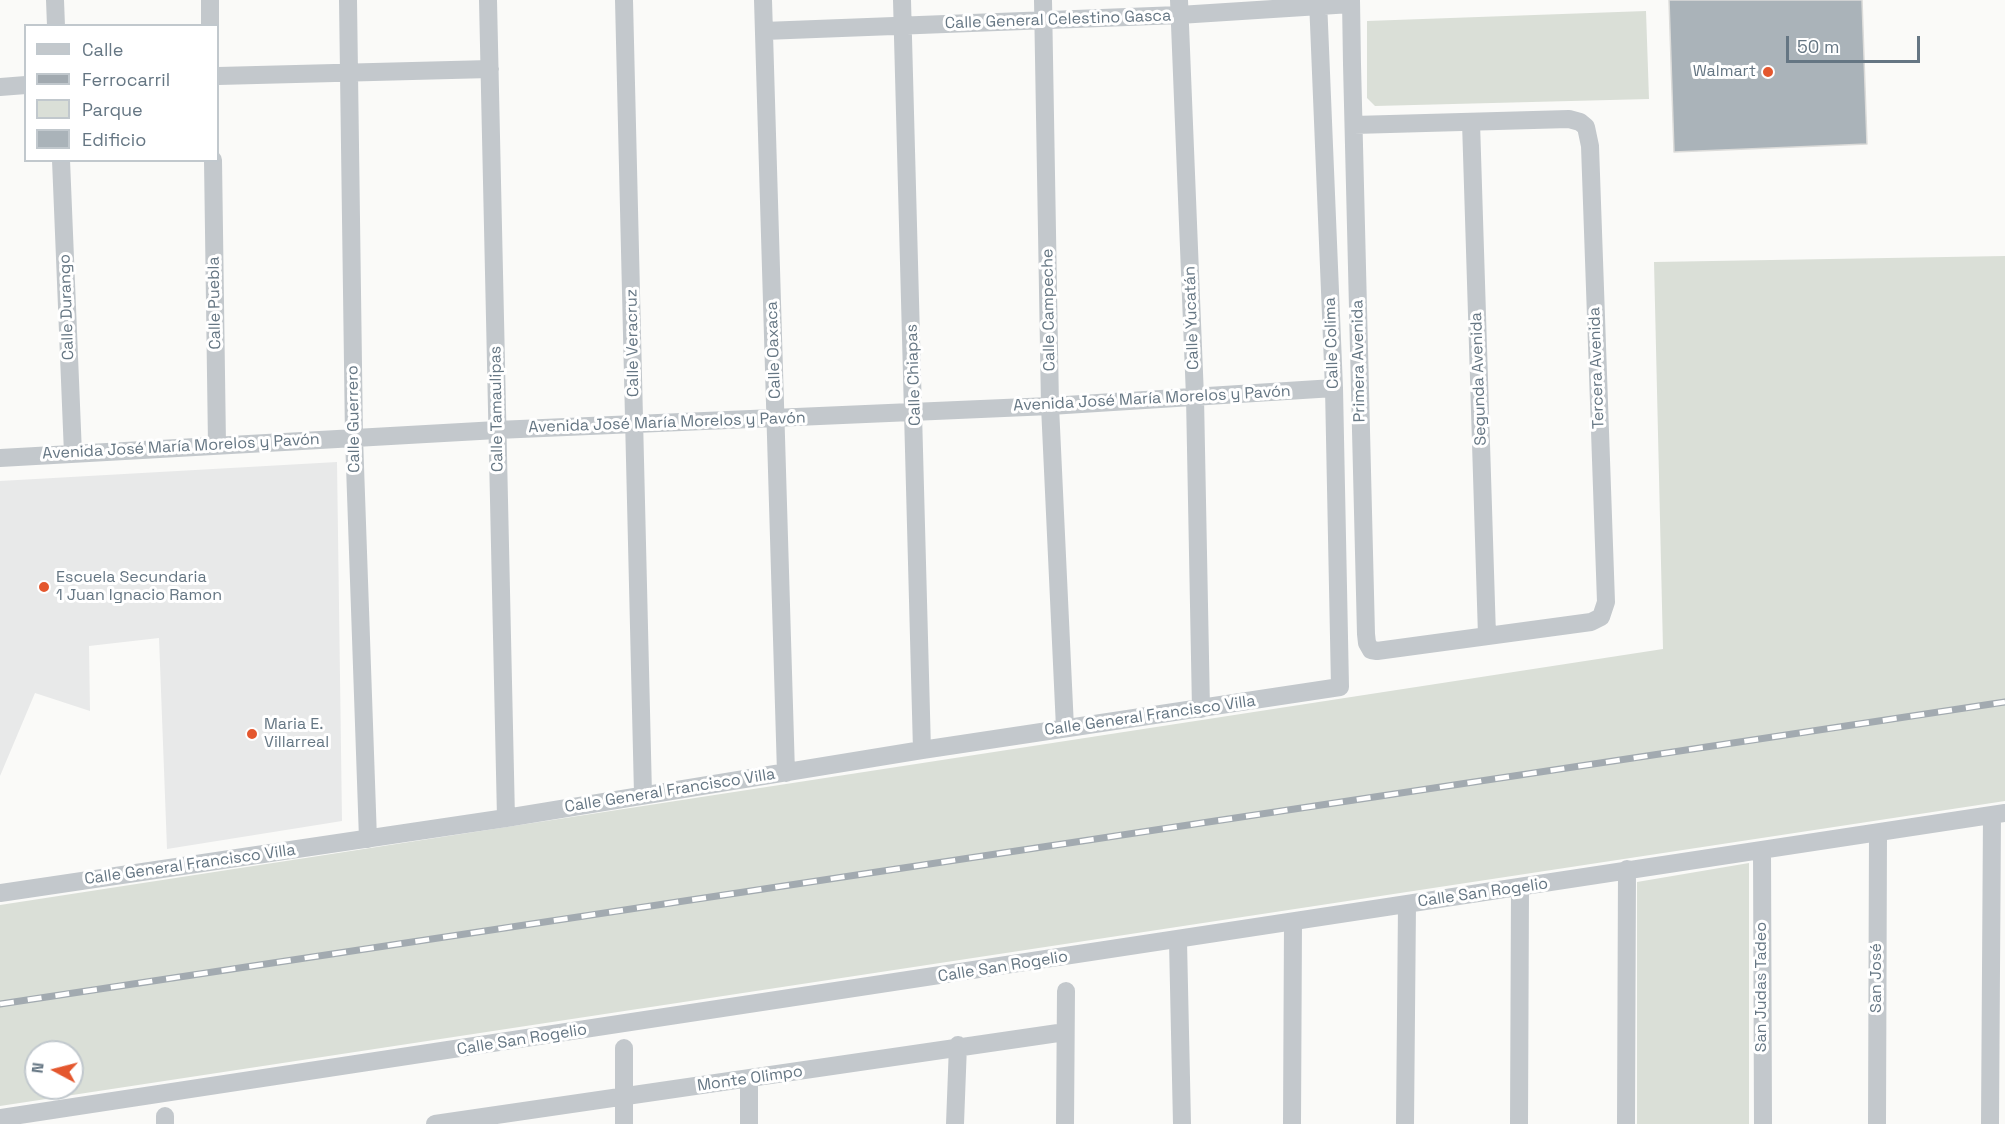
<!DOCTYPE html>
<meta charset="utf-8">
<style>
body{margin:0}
#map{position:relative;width:2005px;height:1124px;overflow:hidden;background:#fafaf8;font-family:"Space Grotesk",sans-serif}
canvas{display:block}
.legend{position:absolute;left:24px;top:24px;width:195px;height:138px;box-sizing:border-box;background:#fff;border:2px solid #c1c8cd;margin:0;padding:8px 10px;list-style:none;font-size:18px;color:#657683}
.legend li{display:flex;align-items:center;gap:12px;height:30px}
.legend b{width:30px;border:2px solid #c1c8cd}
.north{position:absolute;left:24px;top:1040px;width:60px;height:60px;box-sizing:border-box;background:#fff;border:2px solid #c1c8cd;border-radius:50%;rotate:277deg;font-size:16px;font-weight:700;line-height:24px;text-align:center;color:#657683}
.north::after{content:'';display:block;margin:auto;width:21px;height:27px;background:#e4572e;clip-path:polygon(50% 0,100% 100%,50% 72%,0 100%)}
.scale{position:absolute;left:1786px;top:36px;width:134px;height:27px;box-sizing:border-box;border:3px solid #657683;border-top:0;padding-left:8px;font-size:18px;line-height:21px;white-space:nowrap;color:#657683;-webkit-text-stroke:4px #fff;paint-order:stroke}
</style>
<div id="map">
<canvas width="2005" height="1124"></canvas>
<ul class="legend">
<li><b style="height:8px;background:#c3c8cc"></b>Calle</li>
<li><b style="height:8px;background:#a2aab0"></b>Ferrocarril</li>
<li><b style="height:16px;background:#dadfd7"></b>Parque</li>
<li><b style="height:16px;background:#aab3b9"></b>Edificio</li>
</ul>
<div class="north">N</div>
<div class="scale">50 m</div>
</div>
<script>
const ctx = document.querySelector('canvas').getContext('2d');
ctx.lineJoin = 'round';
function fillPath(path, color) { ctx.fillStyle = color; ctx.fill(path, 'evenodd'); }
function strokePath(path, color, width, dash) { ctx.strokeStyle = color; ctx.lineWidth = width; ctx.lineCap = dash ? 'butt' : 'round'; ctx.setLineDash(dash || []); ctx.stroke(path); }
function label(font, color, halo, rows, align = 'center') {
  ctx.font = font + ' "Space Grotesk",sans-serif'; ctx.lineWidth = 6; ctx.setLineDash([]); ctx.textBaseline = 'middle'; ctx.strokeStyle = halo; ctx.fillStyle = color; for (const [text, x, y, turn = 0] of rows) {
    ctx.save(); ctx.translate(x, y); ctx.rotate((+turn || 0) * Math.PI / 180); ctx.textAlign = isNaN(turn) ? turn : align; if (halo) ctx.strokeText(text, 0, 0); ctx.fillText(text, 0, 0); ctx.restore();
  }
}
const built = new Path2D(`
 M 337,462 L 342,821 L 167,849 L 159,638 L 89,646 L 90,711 L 35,693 L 0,776 L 0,481 Z`);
const green = new Path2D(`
 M 1646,11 L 1649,99 L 1375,106 L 1367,98 L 1367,21 Z
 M 2005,256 L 2005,801 L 0,1106 L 0,905 L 1663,649 L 1654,262 ZM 36,1052 L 72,1052 L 72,1088 L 36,1088 Z
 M 1749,863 L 1749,1124 L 1637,1124 L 1637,882 Z`);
const building = new Path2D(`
 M 1669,0 L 1862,0 L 1867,144 L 1674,152 Z`);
const minor = new Path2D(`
 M 55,0 L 56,26
 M 210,0 L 210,26
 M 348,0 L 354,437 L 368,839
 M 488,0 L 506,818
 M 624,0 L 643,794
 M 763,0 L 786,773
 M 902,0 L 922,750
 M 1043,0 L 1050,406 L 1065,728
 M 1179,0 L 1195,397 L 1201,709
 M 1351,0 L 1352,64 L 1366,634 L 1367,643 L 1371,650 L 1377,651 L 1591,622 L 1601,617 L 1606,602 L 1590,146 L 1586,127 L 1580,122 L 1569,119 L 1354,125
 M 764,31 L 1179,15 L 1351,4
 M 218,76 L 490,69
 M 0,87 L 26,85
 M 1471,122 L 1487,636
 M 61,160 L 73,454
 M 213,160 L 217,445
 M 0,458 L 497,430 L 1050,406 L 1334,388
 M 1762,850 L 1763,1124
 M 0,893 L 506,818 L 922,750 L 1340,687 L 1334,388 L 1318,0
 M 1178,941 L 1182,1124
 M 165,1116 L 165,1124
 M 0,1118 L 2005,813
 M 435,1124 L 1065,1032
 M 624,1124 L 624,1048
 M 749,1124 L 749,1080
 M 955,1124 L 958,1045
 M 1065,1124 L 1066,991
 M 1292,1124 L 1293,922
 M 1405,1124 L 1407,904
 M 1519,1124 L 1520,889
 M 1626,1124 L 1627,869
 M 1877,1124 L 1878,833
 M 1990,1124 L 1992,815`);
const rail = new Path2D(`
 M 0,1004 L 2005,702`);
const markers = [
 [1768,72,6,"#e4572e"],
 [44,587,6,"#e4572e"],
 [252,734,6,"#e4572e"]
];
const streetNames = [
 ["Calle General Celestino Gasca",1058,20,-2],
 ["Calle Puebla",215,303,-91],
 ["Calle Durango",67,307,-92],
 ["Calle Campeche",1049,310,-91],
 ["Calle Yucatán",1192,318,-92],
 ["Calle Veracruz",633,343,-91],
 ["Calle Colima",1332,343,-92],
 ["Calle Oaxaca",774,350,-92],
 ["Primera Avenida",1359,361,-91],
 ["Tercera Avenida",1597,368,-92],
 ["Calle Chiapas",914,375,-92],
 ["Segunda Avenida",1479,379,-92],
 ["Avenida José María Morelos y Pavón",1152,399,-3],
 ["Calle Tamaulipas",497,409,-91],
 ["Calle Guerrero",354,419,-91],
 ["Avenida José María Morelos y Pavón",667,423,-2],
 ["Avenida José María Morelos y Pavón",181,447,-3],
 ["Calle General Francisco Villa",1150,716,-8],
 ["Calle General Francisco Villa",670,791,-9],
 ["Calle General Francisco Villa",190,865,-8],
 ["Calle San Rogelio",1483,893,-8],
 ["Calle San Rogelio",1003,967,-9],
 ["San José",1877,978,-90],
 ["San Judas Tadeo",1762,987,-90],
 ["Calle San Rogelio",522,1040,-9],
 ["Monte Olimpo",750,1079,-8]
];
const poiNames = [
 ["Walmart",1756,72,"right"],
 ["Escuela Secundaria",56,578],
 ["1 Juan Ignacio Ramon",56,596],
 ["Maria E.",264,725],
 ["Villarreal",264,743]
];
fillPath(built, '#e8e9e9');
fillPath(green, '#dadfd7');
fillPath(building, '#aab3b9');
strokePath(building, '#dcdcda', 1.5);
strokePath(minor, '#c3c8cc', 18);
strokePath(rail, '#a2aab0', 7);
strokePath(rail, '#fff', 4.5, [14]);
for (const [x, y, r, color] of markers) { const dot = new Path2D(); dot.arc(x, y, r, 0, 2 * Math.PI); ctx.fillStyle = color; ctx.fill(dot); strokePath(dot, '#fff', 2); }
label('16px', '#657683', '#fff', streetNames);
label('16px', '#657683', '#fff', poiNames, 'left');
</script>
